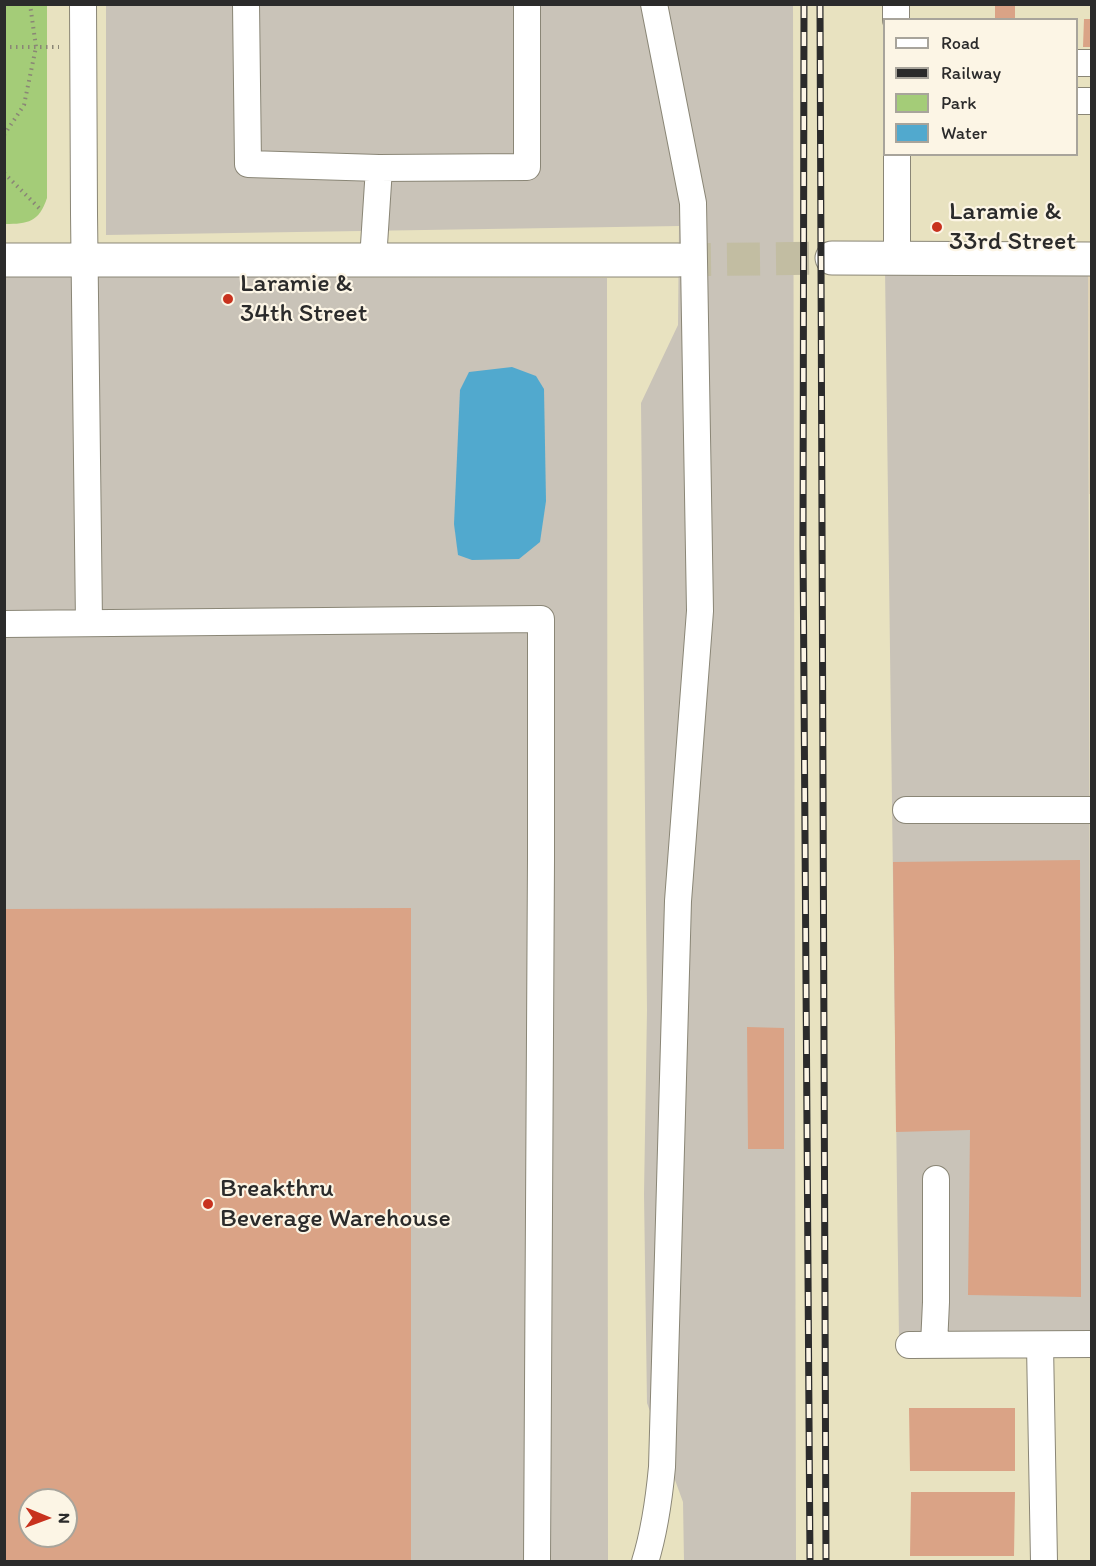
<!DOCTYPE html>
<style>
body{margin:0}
#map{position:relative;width:1096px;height:1566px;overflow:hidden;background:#e8e2c0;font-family:Itim,sans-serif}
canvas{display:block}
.frame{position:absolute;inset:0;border:6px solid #2b2b2b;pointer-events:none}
.legend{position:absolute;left:883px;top:18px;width:195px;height:138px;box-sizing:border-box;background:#fcf5e5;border:2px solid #a8a49b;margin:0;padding:8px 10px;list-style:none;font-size:18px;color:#2b2b2b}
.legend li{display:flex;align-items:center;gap:12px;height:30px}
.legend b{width:30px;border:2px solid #a8a49b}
.north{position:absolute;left:18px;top:1488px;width:60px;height:60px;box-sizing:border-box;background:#fcf5e5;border:2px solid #a8a49b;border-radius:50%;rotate:91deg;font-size:16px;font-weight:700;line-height:24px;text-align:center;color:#2b2b2b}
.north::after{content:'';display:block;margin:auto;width:21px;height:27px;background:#c8321e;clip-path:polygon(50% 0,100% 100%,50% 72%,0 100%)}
</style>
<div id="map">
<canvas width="1096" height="1566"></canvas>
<div class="frame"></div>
<ul class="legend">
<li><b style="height:8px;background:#fff"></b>Road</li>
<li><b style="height:8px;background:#2b2b2b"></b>Railway</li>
<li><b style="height:16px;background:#a4cc78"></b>Park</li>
<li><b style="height:16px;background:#51a9ce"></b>Water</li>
</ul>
<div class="north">N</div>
</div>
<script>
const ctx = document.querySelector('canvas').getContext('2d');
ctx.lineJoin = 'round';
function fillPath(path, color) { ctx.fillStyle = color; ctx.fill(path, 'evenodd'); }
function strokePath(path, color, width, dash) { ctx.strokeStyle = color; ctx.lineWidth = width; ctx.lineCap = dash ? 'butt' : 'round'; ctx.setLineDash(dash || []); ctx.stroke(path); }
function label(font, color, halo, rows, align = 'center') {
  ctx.font = font + ' Itim,sans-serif'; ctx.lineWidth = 4.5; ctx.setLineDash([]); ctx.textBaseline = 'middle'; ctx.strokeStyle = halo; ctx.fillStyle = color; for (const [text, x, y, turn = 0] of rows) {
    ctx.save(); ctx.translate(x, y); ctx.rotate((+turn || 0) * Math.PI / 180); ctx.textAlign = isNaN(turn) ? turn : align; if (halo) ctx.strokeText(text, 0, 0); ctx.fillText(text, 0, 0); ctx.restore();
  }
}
const built = new Path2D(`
 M 1088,268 L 1092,269 L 1091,494 L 1089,494 Z`);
const industrial = new Path2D(`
 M 106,5 L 793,5 L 796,1561 L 684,1561 L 683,1502 L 647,1403 L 644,1194 L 647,1010 L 641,403 L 678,325 L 679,226 L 106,235 Z
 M 1088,268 L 1091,1337 L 899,1339 L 885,269 Z
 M 5,276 L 607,278 L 608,1561 L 5,1562 ZM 30,1500 L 66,1500 L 66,1536 L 30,1536 Z`);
const green = new Path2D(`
 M 5,4 L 47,5 L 47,198 C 39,222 28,224 5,224 Z`);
const water = new Path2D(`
 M 512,367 L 536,376 L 544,389 L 546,501 L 540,542 L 519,559 L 472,560 L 458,555 L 454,524 L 460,390 L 469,372 Z`);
const building = new Path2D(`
 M 995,4 L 1015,4 L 1015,20 L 995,20 Z
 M 1084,19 L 1092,19 L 1092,47 L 1083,47 Z
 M 1080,860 L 1081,1297 L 968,1295 L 970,1130 L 896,1132 L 893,862 Z
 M 411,908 L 411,1562 L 4,1562 L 4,909 ZM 30,1500 L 66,1500 L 66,1536 L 30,1536 Z
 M 747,1027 L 784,1028 L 784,1149 L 748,1149 Z
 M 909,1408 L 1015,1408 L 1015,1471 L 910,1471 Z
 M 911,1492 L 1015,1492 L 1014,1556 L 910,1556 Z`);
const majorTunnel = new Path2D(`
 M 678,260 L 832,258`);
const path = new Path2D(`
 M 4,47 L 59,47
 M 4,135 L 24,105 L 36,47 L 30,4
 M 4,173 L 42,211`);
const minor = new Path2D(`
 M 83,4 L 84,214 L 89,623
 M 246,4 L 248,164 L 379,168 L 373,260
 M 896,4 L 896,20
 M 1076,63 L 1092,63
 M 1076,101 L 1092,101
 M 897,154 L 897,258
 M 379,168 L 527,167 L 527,4
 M 4,624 L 541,619 L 541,859 L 537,1562
 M 906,810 L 1092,810
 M 909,1345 L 1092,1344
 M 934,1345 L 936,1302 L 936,1179
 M 1040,1345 L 1044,1562
 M 645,1562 C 655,1530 659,1499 662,1467 L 678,901 L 700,611 L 693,203 L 654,4`);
const major = new Path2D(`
 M 832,258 L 1092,259
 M 4,260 L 678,260`);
const rail = new Path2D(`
 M 804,4 L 803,545 L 810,1562
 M 820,4 L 826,1562`);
const markers = [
 [937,227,6,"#c8321e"],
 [228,299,6,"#c8321e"],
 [208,1204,6,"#c8321e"]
];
const poiNames = [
 ["Laramie &",949,212],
 ["33rd Street",949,242],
 ["Laramie &",240,284],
 ["34th Street",240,314],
 ["Breakthru",220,1189],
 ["Beverage Warehouse",220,1219]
];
fillPath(built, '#e0d2b4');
fillPath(industrial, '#c9c3b8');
fillPath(green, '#a4cc78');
fillPath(water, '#51a9ce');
fillPath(building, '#daa386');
strokePath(majorTunnel, '#c2bda2', 33, [33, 16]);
strokePath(minor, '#8a8676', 28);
strokePath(major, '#8a8676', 35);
strokePath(path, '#8a8676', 4, [1.5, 4.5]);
strokePath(minor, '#fff', 26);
strokePath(major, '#fff', 33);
strokePath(rail, '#2b2b2b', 7);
strokePath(rail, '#fcf5e5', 4.5, [14]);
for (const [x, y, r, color] of markers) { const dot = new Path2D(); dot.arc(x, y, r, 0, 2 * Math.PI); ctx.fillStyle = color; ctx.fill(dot); strokePath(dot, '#fcf5e5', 2); }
label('26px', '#2b2b2b', '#fcf5e5', poiNames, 'left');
</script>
